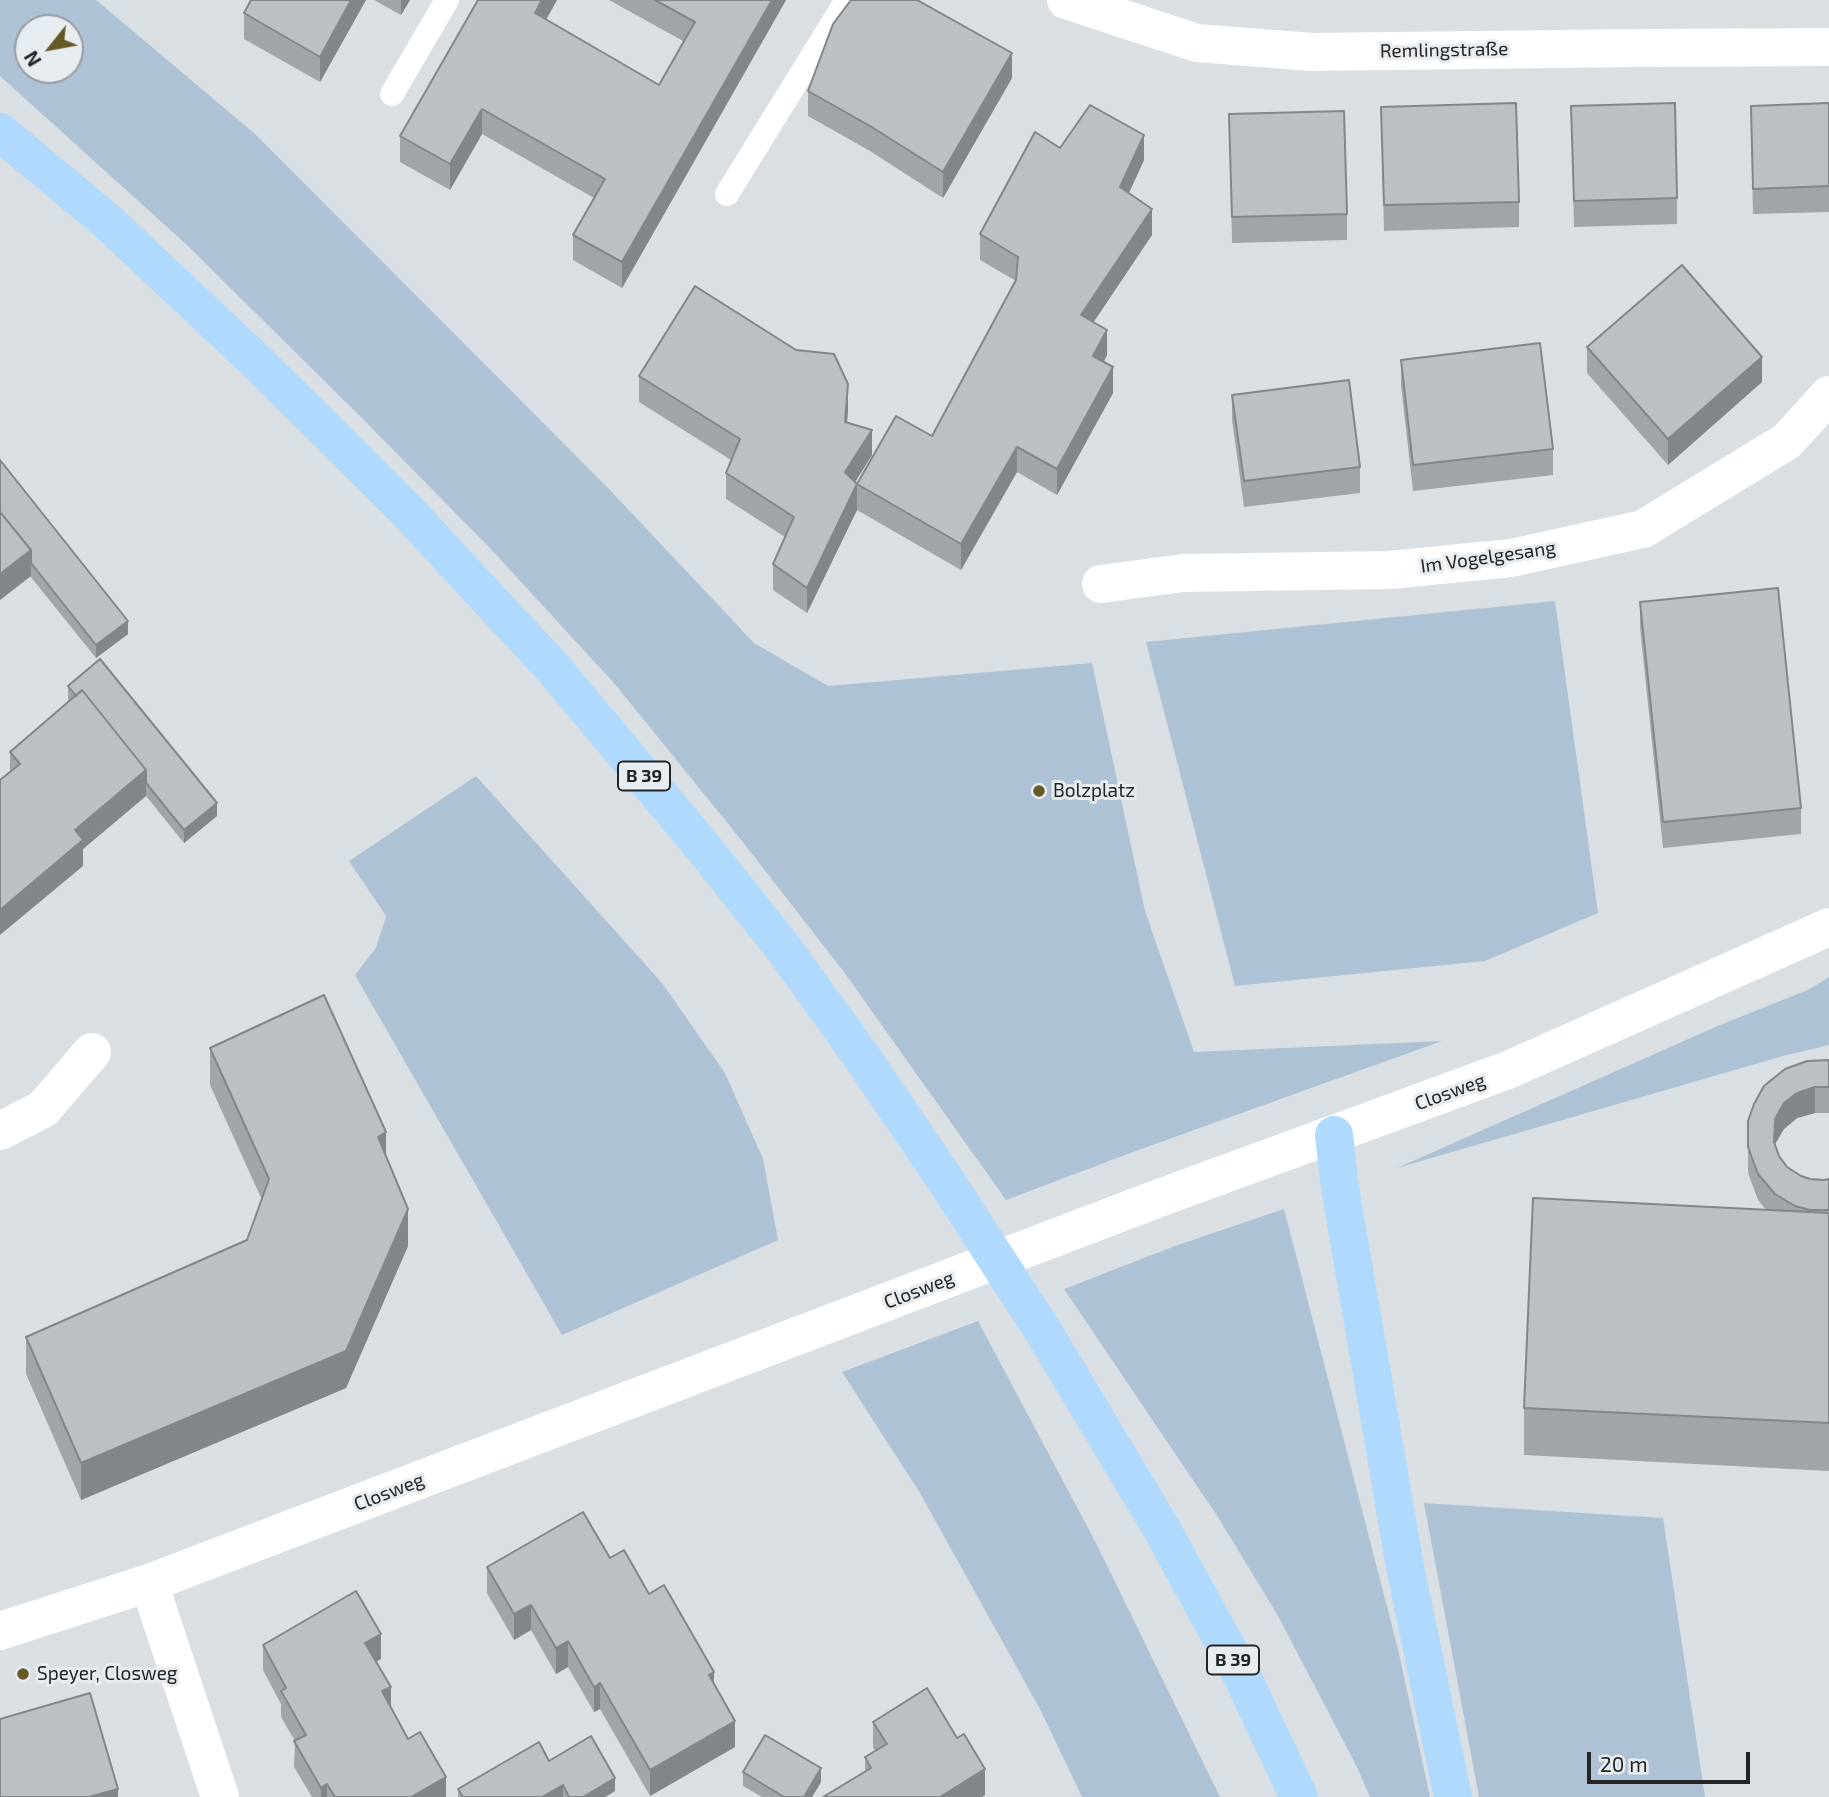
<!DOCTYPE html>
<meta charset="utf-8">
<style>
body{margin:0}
#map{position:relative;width:1829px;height:1797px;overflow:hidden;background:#dadfe3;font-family:"Exo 2",sans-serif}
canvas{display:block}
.north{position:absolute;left:14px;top:14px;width:70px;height:70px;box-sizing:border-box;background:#e7ecf0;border:2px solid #989c9f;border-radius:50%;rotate:239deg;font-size:19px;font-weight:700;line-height:28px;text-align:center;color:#222426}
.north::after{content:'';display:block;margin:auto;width:24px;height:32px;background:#665926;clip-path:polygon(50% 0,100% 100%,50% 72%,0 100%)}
.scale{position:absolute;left:1587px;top:1752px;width:163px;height:32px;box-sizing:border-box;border:4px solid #222426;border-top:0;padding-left:9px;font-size:21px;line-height:24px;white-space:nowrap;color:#222426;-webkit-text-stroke:5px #e7ecf0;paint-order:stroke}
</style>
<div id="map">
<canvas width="1829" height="1797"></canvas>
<div class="north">N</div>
<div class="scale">20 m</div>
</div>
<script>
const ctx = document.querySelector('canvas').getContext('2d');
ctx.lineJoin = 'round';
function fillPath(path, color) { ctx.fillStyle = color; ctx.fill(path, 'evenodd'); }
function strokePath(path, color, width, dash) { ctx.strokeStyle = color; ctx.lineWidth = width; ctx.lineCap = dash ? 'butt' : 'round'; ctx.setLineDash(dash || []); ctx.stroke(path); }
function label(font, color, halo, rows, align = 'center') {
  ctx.font = font + ' "Exo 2",sans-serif'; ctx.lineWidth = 6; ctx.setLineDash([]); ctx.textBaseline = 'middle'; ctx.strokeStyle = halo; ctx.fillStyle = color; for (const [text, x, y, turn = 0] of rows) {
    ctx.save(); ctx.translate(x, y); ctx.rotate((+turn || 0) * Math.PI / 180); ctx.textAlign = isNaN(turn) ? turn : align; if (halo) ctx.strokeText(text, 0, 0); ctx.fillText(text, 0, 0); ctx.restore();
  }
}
const green = new Path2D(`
 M 0,0 L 96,0 L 254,133 L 609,489 L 754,643 L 828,686 L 1092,663 L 1145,911 L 1194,1052 L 1442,1041 L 1133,1152 L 1006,1200 L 844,972 L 742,841 L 614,683 L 488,546 L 364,420 L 187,245 L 0,76 ZM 28,28 L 70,28 L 70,70 L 28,70 Z
 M 1555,601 L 1598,913 L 1485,961 L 1235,986 L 1146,642 Z
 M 476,776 L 662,983 L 725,1073 L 763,1159 L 778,1240 L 562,1335 L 355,975 L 376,948 L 386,916 L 349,861 Z
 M 1829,977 L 1829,1045 L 1783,1056 L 1397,1168 L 1720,1025 L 1810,989 Z
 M 1284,1209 L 1398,1649 L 1430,1797 L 1370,1797 L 1356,1765 L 1278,1616 L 1218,1517 L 1064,1289 L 1175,1246 Z
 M 978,1321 L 1096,1543 L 1220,1797 L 1082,1797 L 1041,1711 L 920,1493 L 842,1372 Z
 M 1424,1503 L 1663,1518 L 1705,1797 L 1479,1797 Z`);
const lane = new Path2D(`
 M 392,94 L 447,0
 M 727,194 L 847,0`);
const street = new Path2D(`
 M 1066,0 L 1197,43 L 1312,52 L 1640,48 L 1829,47
 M 1101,584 L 1183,573 L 1390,570 L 1511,558 L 1643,529 L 1787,441 L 1829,395
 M 0,1131 L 43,1109 L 92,1052
 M 149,1583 L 220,1797
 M 0,1631 L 149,1583 L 1154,1200 L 1508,1070 L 1829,927`);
const primary = new Path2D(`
 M 0,132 L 109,223 L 256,361 L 407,511 L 553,668 L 702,846 L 784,949 L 859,1053 L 946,1181 L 1045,1334 L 1160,1526 L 1240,1672 L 1299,1797
 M 1334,1135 L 1340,1188 L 1405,1567 L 1453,1797`);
const wall = new Path2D(`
 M 366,0 L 320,82 L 244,39 L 244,13 Z
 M 374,0 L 410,0 L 401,15 Z
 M 478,0 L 557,0 L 546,20 L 659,85 L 683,41 L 609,0 L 786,0 L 622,288 L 573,260 L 573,235 L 594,198 L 482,134 L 450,190 L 400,162 L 400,136 Z
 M 1012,78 L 943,198 L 870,151 L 808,116 L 808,91 Z
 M 1829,103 L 1829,212 L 1753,214 L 1751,106 Z
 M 1571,106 L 1677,198 L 1677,224 L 1574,227 Z
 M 1381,107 L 1519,202 L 1519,227 L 1384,231 Z
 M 1229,114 L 1347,214 L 1347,240 L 1232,243 Z
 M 1060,148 L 1144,160 L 1129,193 L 1152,235 L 1093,322 L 1107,355 L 1104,362 L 1113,393 L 1057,495 L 1017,472 L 961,570 L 857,510 L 807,613 L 773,590 L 773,564 L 785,537 L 726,499 L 726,473 L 731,460 L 639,402 L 639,376 L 848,410 L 847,422 L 872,455 L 855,482 L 857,484 L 932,436 L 1016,281 L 980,260 L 980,234 Z
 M 1587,347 L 1762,382 L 1668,465 L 1587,373 Z
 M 1401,360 L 1553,449 L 1553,475 L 1413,491 L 1401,385 Z
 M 1232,395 L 1360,467 L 1360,493 L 1244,507 L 1232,420 Z
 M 0,460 L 128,634 L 96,658 L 30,576 L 0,600 Z
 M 1640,602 L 1801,808 L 1801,834 L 1663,848 L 1640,627 Z
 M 68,686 L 217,816 L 184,843 L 146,796 L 83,849 L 83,866 L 10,772 L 10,752 L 69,701 L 68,699 Z
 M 210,1048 L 386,1158 L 408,1246 L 346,1388 L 81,1500 L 26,1374 L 26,1337 L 247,1240 L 262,1200 L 210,1085 Z
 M 1829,1060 L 1829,1113 L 1815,1113 L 1797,1118 L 1784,1129 L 1775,1144 L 1779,1156 L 1787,1167 L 1801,1176 L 1810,1179 L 1824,1180 L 1829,1179 L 1829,1471 L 1524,1455 L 1524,1408 L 1766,1210 L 1758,1200 L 1748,1173 L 1748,1121 Z
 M 610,1558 L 649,1594 L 714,1685 L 735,1747 L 650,1796 L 600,1709 L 594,1712 L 568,1667 L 556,1674 L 531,1630 L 514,1640 L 487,1593 L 487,1567 Z
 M 263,1645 L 381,1659 L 376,1662 L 391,1707 L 408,1739 L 446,1797 L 312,1797 L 294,1767 L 295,1741 L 281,1717 L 281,1704 L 263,1670 Z
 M 873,1722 L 985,1795 L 865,1772 L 865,1757 L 875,1751 L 873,1747 Z
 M 549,1761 L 615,1791 L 605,1797 L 458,1797 L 458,1789 Z
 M 743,1772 L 821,1782 L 812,1797 L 762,1797 L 743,1786 Z`);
const shadedWall = new Path2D(`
 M 351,0 L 366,0 L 320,82 L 320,57 Z
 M 401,0 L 410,0 L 401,15 Z
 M 542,0 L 557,0 L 535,39 L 535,13 Z
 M 772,0 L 786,0 L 622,288 L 622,262 Z
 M 1012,53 L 1012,78 L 943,198 L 943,172 Z
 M 482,109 L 482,134 L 450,190 L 450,164 Z
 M 1144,135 L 1144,160 L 1120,212 L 1120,187 Z
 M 1152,209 L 1152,235 L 1081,341 L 1081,315 Z
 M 1107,330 L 1107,355 L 1093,382 L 1093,356 Z
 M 1762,357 L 1762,382 L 1668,465 L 1668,439 Z
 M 1113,367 L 1113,393 L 1057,495 L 1057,469 Z
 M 848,384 L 848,410 L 845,447 L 845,422 Z
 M 872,430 L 872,455 L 845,498 L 845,472 Z
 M 1017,447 L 1017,472 L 961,570 L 961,544 Z
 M 857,484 L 857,510 L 807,613 L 807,588 Z
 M 31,550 L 31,576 L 0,600 L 0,574 Z
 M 128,621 L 128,634 L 96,658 L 96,645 Z
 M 146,770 L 146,796 L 83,849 L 83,866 L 0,935 L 0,910 L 75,830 Z
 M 217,803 L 217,816 L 184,843 L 184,830 Z
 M 1815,1087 L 1815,1113 L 1797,1118 L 1784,1129 L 1775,1144 L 1774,1168 L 1775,1119 L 1784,1103 L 1797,1093 Z
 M 386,1132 L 386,1170 L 378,1137 Z
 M 408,1209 L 408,1246 L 346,1388 L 81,1500 L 81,1463 Z
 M 531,1605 L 531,1630 L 514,1640 L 514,1614 Z
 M 381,1634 L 381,1659 L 365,1668 L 365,1643 Z
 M 568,1641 L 568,1667 L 556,1674 L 556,1648 Z
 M 714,1672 L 714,1698 L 709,1675 Z
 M 600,1683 L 600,1709 L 594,1712 L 594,1687 Z
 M 391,1687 L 391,1712 L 382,1691 Z
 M 735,1721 L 735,1747 L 650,1796 L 650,1770 Z
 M 821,1768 L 821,1782 L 812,1797 L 804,1797 Z
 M 985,1769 L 985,1795 L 982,1797 L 940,1797 Z
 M 446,1777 L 446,1797 L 411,1797 Z
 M 615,1778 L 615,1791 L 605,1797 L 583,1797 Z
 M 327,1784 L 327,1797 L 321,1797 L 321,1788 Z
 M 563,1785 L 563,1797 L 542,1797 Z
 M 118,1789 L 118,1797 L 89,1797 Z`);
const building = new Path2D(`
 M 251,0 L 351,0 L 320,57 L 244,13 Z
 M 478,0 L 542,0 L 535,13 L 659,85 L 695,22 L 655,0 L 772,0 L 622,262 L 573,235 L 605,179 L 482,109 L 450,164 L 400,136 Z
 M 851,0 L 917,0 L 1012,53 L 943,172 L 870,126 L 808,91 L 833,24 Z
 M 1516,103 L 1519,202 L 1384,205 L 1381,107 Z
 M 1675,103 L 1677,198 L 1574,201 L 1571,106 Z
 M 1829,103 L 1829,186 L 1753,189 L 1751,106 Z
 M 1090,105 L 1144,135 L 1120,187 L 1152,209 L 1081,315 L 1107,330 L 1093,356 L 1113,367 L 1057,469 L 1017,447 L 961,544 L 857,484 L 807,588 L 773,564 L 794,517 L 726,473 L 740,439 L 639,376 L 695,286 L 796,350 L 834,354 L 848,384 L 845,422 L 872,430 L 845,472 L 857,484 L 896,416 L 932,436 L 1016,280 L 1018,257 L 980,234 L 1035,132 L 1060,148 Z
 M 1344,111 L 1347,214 L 1232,217 L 1229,114 Z
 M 1682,265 L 1762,357 L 1668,439 L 1587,347 Z
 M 1540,343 L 1553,449 L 1413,465 L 1401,360 Z
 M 1349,380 L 1360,467 L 1244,481 L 1232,395 Z
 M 0,460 L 128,621 L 96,645 L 31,563 L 31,550 L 0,512 Z
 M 0,512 L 31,550 L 0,574 Z
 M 1778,588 L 1801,808 L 1663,822 L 1640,602 Z
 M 100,659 L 217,803 L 184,830 L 146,783 L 146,770 L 82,690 L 76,696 L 68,686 Z
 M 82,690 L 146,770 L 75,830 L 83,840 L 0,910 L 0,780 L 20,764 L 10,752 Z
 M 324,995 L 386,1132 L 378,1137 L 408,1209 L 346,1351 L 81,1463 L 26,1337 L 247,1240 L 269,1179 L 210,1048 Z
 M 1829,1060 L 1829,1087 L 1815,1087 L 1797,1093 L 1784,1103 L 1775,1119 L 1774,1142 L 1779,1156 L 1787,1167 L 1801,1176 L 1810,1179 L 1824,1180 L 1829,1179 L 1829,1210 L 1810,1210 L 1795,1206 L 1775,1194 L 1758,1174 L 1748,1147 L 1748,1121 L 1754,1104 L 1764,1086 L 1785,1069 L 1807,1061 Z
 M 1533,1198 L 1829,1213 L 1829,1423 L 1524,1408 Z
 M 583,1512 L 610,1558 L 624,1550 L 649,1594 L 664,1585 L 714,1672 L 709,1675 L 735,1721 L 650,1770 L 600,1683 L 594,1687 L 568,1641 L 556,1648 L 531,1605 L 514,1614 L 487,1567 Z
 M 356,1591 L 381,1634 L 365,1643 L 391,1687 L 382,1691 L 408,1739 L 420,1732 L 446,1777 L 411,1797 L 335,1797 L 327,1784 L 321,1788 L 294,1741 L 306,1735 L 281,1691 L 286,1688 L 263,1645 Z
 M 927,1688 L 957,1738 L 964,1734 L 985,1769 L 940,1797 L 823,1797 L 871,1768 L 865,1757 L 887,1744 L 873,1722 Z
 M 90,1693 L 118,1789 L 89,1797 L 0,1797 L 0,1719 Z
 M 765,1735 L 821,1768 L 804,1797 L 784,1797 L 743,1772 Z
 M 591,1736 L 615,1778 L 583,1797 L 569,1797 L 563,1785 L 542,1797 L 463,1797 L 458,1789 L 539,1742 L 549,1761 Z`);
const markers = [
 [1039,791,7,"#665926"],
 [23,1674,7,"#665926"]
];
const shields = [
 [644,776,52],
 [1233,1660,52]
];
const shieldNames = [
 ["B 39",644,776],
 ["B 39",1233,1660]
];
const streetNames = [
 ["Remlingstraße",1444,50,-1],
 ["Im Vogelgesang",1488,557,-8],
 ["Closweg",1450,1092,-20],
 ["Closweg",919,1290,-21],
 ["Closweg",389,1492,-21]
];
const poiNames = [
 ["Bolzplatz",1053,791],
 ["Speyer, Closweg",37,1674]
];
fillPath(green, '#adc2d5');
strokePath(lane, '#fff', 24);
strokePath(street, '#fff', 38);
strokePath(primary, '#b0dafd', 38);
fillPath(wall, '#a1a5a9');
fillPath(shadedWall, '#838689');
fillPath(building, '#bbc0c4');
strokePath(building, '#838689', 2);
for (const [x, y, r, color] of markers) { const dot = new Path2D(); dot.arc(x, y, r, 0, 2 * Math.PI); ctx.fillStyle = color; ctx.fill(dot); strokePath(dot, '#e7ecf0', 2.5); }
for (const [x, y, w] of shields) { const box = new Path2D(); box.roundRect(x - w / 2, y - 14.5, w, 29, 5); ctx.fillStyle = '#e7ecf0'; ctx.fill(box); strokePath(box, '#222426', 2); }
label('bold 18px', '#222426', null, shieldNames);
label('19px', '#222426', '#e7ecf0', streetNames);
label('19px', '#222426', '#e7ecf0', poiNames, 'left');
</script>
